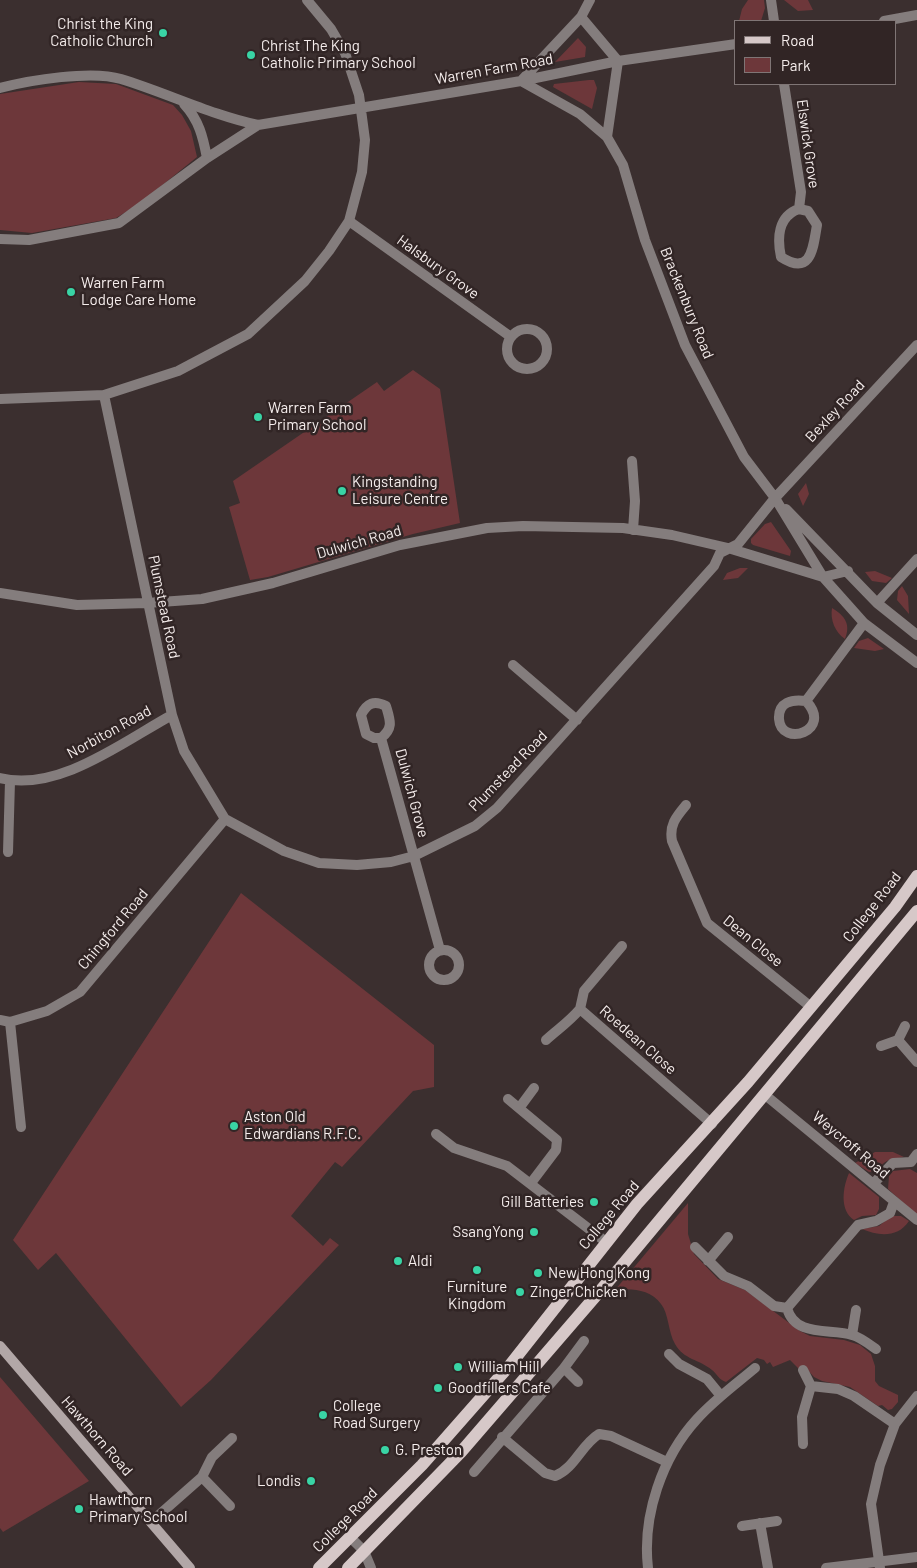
<!DOCTYPE html>
<style>
body{margin:0}
#map{position:relative;width:917px;height:1568px;overflow:hidden;background:#3b2f2f;font-family:Barlow,sans-serif}
canvas{display:block}
.legend{position:absolute;left:734px;top:20px;width:162px;height:65px;box-sizing:border-box;background:#312525;border:1px solid #7f7575;margin:0;padding:6px 9px;list-style:none;font-size:15px;color:#f5edec}
.legend li{display:flex;align-items:center;gap:10px;height:25px}
.legend b{width:25px;border:1px solid #7f7575}
</style>
<div id="map">
<canvas width="917" height="1568"></canvas>
<ul class="legend">
<li><b style="height:6px;background:#d6c8c8"></b>Road</li>
<li><b style="height:14px;background:#6d373a"></b>Park</li>
</ul>
</div>
<script>
const ctx = document.querySelector('canvas').getContext('2d');
ctx.lineJoin = 'round';
function fillPath(path, color) { ctx.fillStyle = color; ctx.fill(path, 'evenodd'); }
function strokePath(path, color, width, dash) { ctx.strokeStyle = color; ctx.lineWidth = width; ctx.lineCap = dash ? 'butt' : 'round'; ctx.setLineDash(dash || []); ctx.stroke(path); }
function label(font, color, halo, rows, align = 'center') {
  ctx.font = font + ' Barlow,sans-serif'; ctx.lineWidth = 5; ctx.setLineDash([]); ctx.textBaseline = 'middle'; ctx.strokeStyle = halo; ctx.fillStyle = color; for (const [text, x, y, turn = 0] of rows) {
    ctx.save(); ctx.translate(x, y); ctx.rotate((+turn || 0) * Math.PI / 180); ctx.textAlign = isNaN(turn) ? turn : align; if (halo) ctx.strokeText(text, 0, 0); ctx.fillText(text, 0, 0); ctx.restore();
  }
}
const green = new Path2D(`
 M 748,0 L 764,0 L 765,8 L 761,21 L 739,21 L 742,9 Z
 M 784,0 L 808,0 L 813,10 L 798,11 Z
 M 578,38 L 586,47 L 585,57 L 555,62 Z
 M 589,80 L 594,80 L 597,88 L 592,109 L 553,87 L 554,84 Z
 M 79,82 L 116,84 L 173,105 L 182,115 L 191,131 L 197,157 L 139,204 L 116,218 L 32,233 L 0,230 L 0,94 Z
 M 413,370 L 440,389 L 460,523 L 413,534 L 268,577 L 250,580 L 229,507 L 240,503 L 233,481 L 377,382 L 384,391 Z
 M 806,483 L 809,494 L 803,506 L 798,494 Z
 M 771,522 L 791,551 L 790,556 L 753,545 L 751,543 L 751,539 L 765,524 Z
 M 740,568 L 748,568 L 738,578 L 723,580 L 727,573 Z
 M 875,571 L 892,578 L 886,583 L 872,581 L 865,572 Z
 M 902,586 L 908,596 L 909,614 L 897,600 L 898,591 Z
 M 832,608 C 845,616 851,624 845,639 C 835,632 830,620 832,608 Z
 M 868,638 L 884,649 L 875,651 L 854,648 L 859,641 Z
 M 241,893 L 434,1045 L 434,1087 L 413,1091 L 342,1167 L 335,1162 L 291,1216 L 323,1246 L 330,1238 L 339,1245 L 211,1380 L 181,1407 L 56,1253 L 38,1270 L 13,1240 Z
 M 875,1152 L 893,1152 L 904,1157 C 899,1158 892,1158 887,1161 C 880,1165 878,1171 869,1172 L 855,1163 Z
 M 910,1169 L 917,1173 L 917,1215 L 888,1189 L 889,1176 L 893,1171 Z
 M 849,1173 L 879,1197 L 879,1209 L 876,1215 L 862,1216 L 854,1220 C 839,1210 843,1187 849,1173 Z
 M 688,1203 L 688,1234 L 694,1254 L 718,1279 L 745,1290 L 800,1331 L 810,1336 L 844,1340 L 860,1345 L 871,1354 L 875,1366 L 875,1381 L 879,1386 L 898,1395 L 898,1402 L 892,1409 L 888,1410 L 882,1405 L 878,1406 L 850,1387 L 822,1381 L 814,1377 L 805,1367 L 799,1369 L 790,1360 L 773,1367 L 770,1362 L 767,1364 L 764,1360 L 757,1358 L 726,1382 C 719,1380 717,1374 712,1370 C 699,1359 684,1360 675,1344 C 668,1332 669,1314 661,1304 C 650,1289 631,1288 615,1290 Z
 M 891,1216 L 901,1216 L 909,1221 C 898,1238 878,1236 862,1229 L 879,1226 Z
 M 0,1377 L 89,1481 L 3,1532 L 0,1528 Z`);
const street = new Path2D(`
 M 771,0 L 774,21
 M 581,17 L 618,61
 M 884,21 L 917,15
 M 521,81 L 580,114 L 607,137 L 623,165 L 645,240 L 685,345 L 744,457 L 775,498 L 823,577 L 864,623 L 917,663
 M 521,81 L 581,17 L 590,0
 M 784,84 L 801,192 L 799,209
 M 0,88 C 30,80 92,70 121,79 C 167,93 211,115 258,125
 M 184,104 C 199,120 203,137 207,158
 M 607,137 L 618,61
 M 799,209 L 808,211 L 817,225 C 813,247 812,277 781,257 C 777,238 778,216 799,209 Z
 M 349,221 L 511,337
 M 0,239 L 29,240 L 119,223 L 207,158 L 258,125 L 521,81 L 618,61 L 736,44
 M507 349a20 20 0 1 1 40 0a20 20 0 1 1-40 0Z
 M 104,395 L 172,715 L 184,751 L 225,819 L 284,851 L 319,863 L 357,865 L 391,862 L 414,856 L 475,826 L 497,808 L 714,566 L 720,553 L 738,544 L 775,498 L 917,345
 M 0,399 L 104,395 L 178,371 L 248,334 L 305,281 L 329,251 L 349,221 L 362,172 L 365,140 L 359,95 L 345,53 L 331,29 L 307,0
 M 632,461 L 635,501 L 633,530
 M 786,509 L 877,603 L 917,635
 M 0,593 L 77,605 L 147,603 L 202,599 L 273,583 L 400,545 L 487,528 L 523,526 L 623,528 L 672,535 L 728,548 L 823,577 L 848,571
 M 877,603 L 917,559
 M 513,665 L 577,720
 M 806,701 C 834,731 781,748 779,719 C 778,702 792,699 806,701 L 864,623
 M 381,738 L 374,738 L 366,734 L 361,715 C 367,703 374,700 386,706 C 390,720 394,728 381,738 L 440,950
 M 0,778 C 58,793 124,741 172,715
 M 686,805 C 676,817 669,825 672,841 L 707,923 L 811,1007
 M 8,852 L 10,781
 M 622,946 L 584,991 L 580,1009 L 712,1124
 M429 965a15 15 0 1 1 30 0a15 15 0 1 1-30 0Z
 M 0,1020 L 10,1022 L 47,1011 L 80,992 L 225,819
 M 10,1022 L 21,1127
 M 546,1040 C 558,1029 569,1022 580,1009
 M 898,1040 L 905,1026
 M 881,1046 L 898,1040 L 917,1062
 M 764,1094 L 917,1220
 M 508,1099 L 557,1140 L 556,1150 L 531,1183
 M 520,1107 L 534,1088
 M 436,1134 L 454,1148 L 507,1166 L 606,1242
 M 874,1183 L 893,1163 L 911,1162 L 917,1154
 M 695,1247 L 724,1276 L 748,1286 L 774,1306 L 787,1308
 M 708,1261 L 728,1237
 M 787,1308 L 858,1225 L 876,1221 L 890,1213 L 894,1202
 M 787,1308 C 795,1338 831,1328 852,1335 C 860,1337 869,1344 876,1349
 M 852,1335 L 856,1310
 M 669,1354 L 679,1364 L 707,1379 L 721,1396
 M 564,1368 L 578,1382
 M 803,1370 L 811,1386
 M 502,1437 L 545,1473 L 555,1476 C 575,1468 581,1445 599,1434 L 611,1436 L 667,1462
 M 803,1444 L 802,1417 L 811,1386 L 838,1389 L 854,1396 L 895,1424
 M 474,1472 L 564,1368 L 584,1341
 M 202,1477 L 230,1506
 M 151,1522 L 202,1477 L 212,1457 L 232,1438
 M 760,1523 L 768,1568
 M 742,1526 L 777,1521
 M 351,1538 L 364,1551 L 371,1568
 M 648,1568 C 642,1516 662,1457 697,1419 C 714,1400 736,1384 755,1368
 M 826,1568 L 917,1557
 M 880,1568 L 871,1504 L 880,1465 L 895,1424 L 917,1396`);
const secondary = new Path2D(`
 M 0,1346 L 190,1568`);
const primary = new Path2D(`
 M 319,1568 L 422,1465 L 510,1365 L 637,1204 L 748,1082 L 895,907 L 917,876
 M 348,1568 L 461,1452 L 619,1269 L 917,911`);
const markers = [
 [163,33,5,"#39d4a5"],
 [251,55,5,"#39d4a5"],
 [71,292,5,"#39d4a5"],
 [258,417,5,"#39d4a5"],
 [342,491,5,"#39d4a5"],
 [234,1126,5,"#39d4a5"],
 [594,1202,5,"#39d4a5"],
 [534,1232,5,"#39d4a5"],
 [398,1261,5,"#39d4a5"],
 [477,1270,5,"#39d4a5"],
 [538,1273,5,"#39d4a5"],
 [520,1292,5,"#39d4a5"],
 [458,1367,5,"#39d4a5"],
 [438,1388,5,"#39d4a5"],
 [323,1415,5,"#39d4a5"],
 [385,1450,5,"#39d4a5"],
 [311,1481,5,"#39d4a5"],
 [79,1509,5,"#39d4a5"]
];
const poiNames = [
 ["Christ the King",153,24,"right"],
 ["Catholic Church",153,41,"right"],
 ["Christ The King",261,46],
 ["Catholic Primary School",261,63],
 ["Warren Farm",81,283],
 ["Lodge Care Home",81,300],
 ["Warren Farm",268,408],
 ["Primary School",268,425],
 ["Kingstanding",352,482],
 ["Leisure Centre",352,499],
 ["Aston Old",244,1117],
 ["Edwardians R.F.C.",244,1134],
 ["Gill Batteries",584,1202,"right"],
 ["SsangYong",524,1232,"right"],
 ["Aldi",408,1261],
 ["New Hong Kong",548,1273],
 ["Furniture",477,1287,"center"],
 ["Kingdom",477,1304,"center"],
 ["Zinger Chicken",530,1292],
 ["William Hill",468,1367],
 ["Goodfillers Cafe",448,1388],
 ["College",333,1406],
 ["Road Surgery",333,1423],
 ["G. Preston",395,1450],
 ["Londis",301,1481,"right"],
 ["Hawthorn",89,1500],
 ["Primary School",89,1517]
];
const streetNames = [
 ["Warren Farm Road",494,69,-10],
 ["Elswick Grove",808,144,82],
 ["Halsbury Grove",438,267,36],
 ["Brackenbury Road",687,303,68],
 ["Bexley Road",835,411,-47],
 ["Dulwich Road",359,542,-16],
 ["Plumstead Road",164,607,78],
 ["Norbiton Road",109,732,-29],
 ["Plumstead Road",508,771,-46],
 ["Dulwich Grove",412,793,75],
 ["College Road",872,907,-52],
 ["Chingford Road",113,929,-50],
 ["Dean Close",753,941,39],
 ["Roedean Close",638,1040,41],
 ["Weycroft Road",851,1145,40],
 ["College Road",609,1215,-50],
 ["Hawthorn Road",97,1436,49],
 ["College Road",345,1520,-45]
];
fillPath(green, '#6d373a');
strokePath(street, '#847d7d', 10);
strokePath(secondary, '#b2a7a7', 10);
strokePath(primary, '#d6c8c8', 12);
for (const [x, y, r, color] of markers) { const dot = new Path2D(); dot.arc(x, y, r, 0, 2 * Math.PI); ctx.fillStyle = color; ctx.fill(dot); strokePath(dot, '#312525', 2); }
label('15px', '#f5edec', '#312525', poiNames, 'left');
label('15px', '#f5edec', '#312525', streetNames);
</script>
